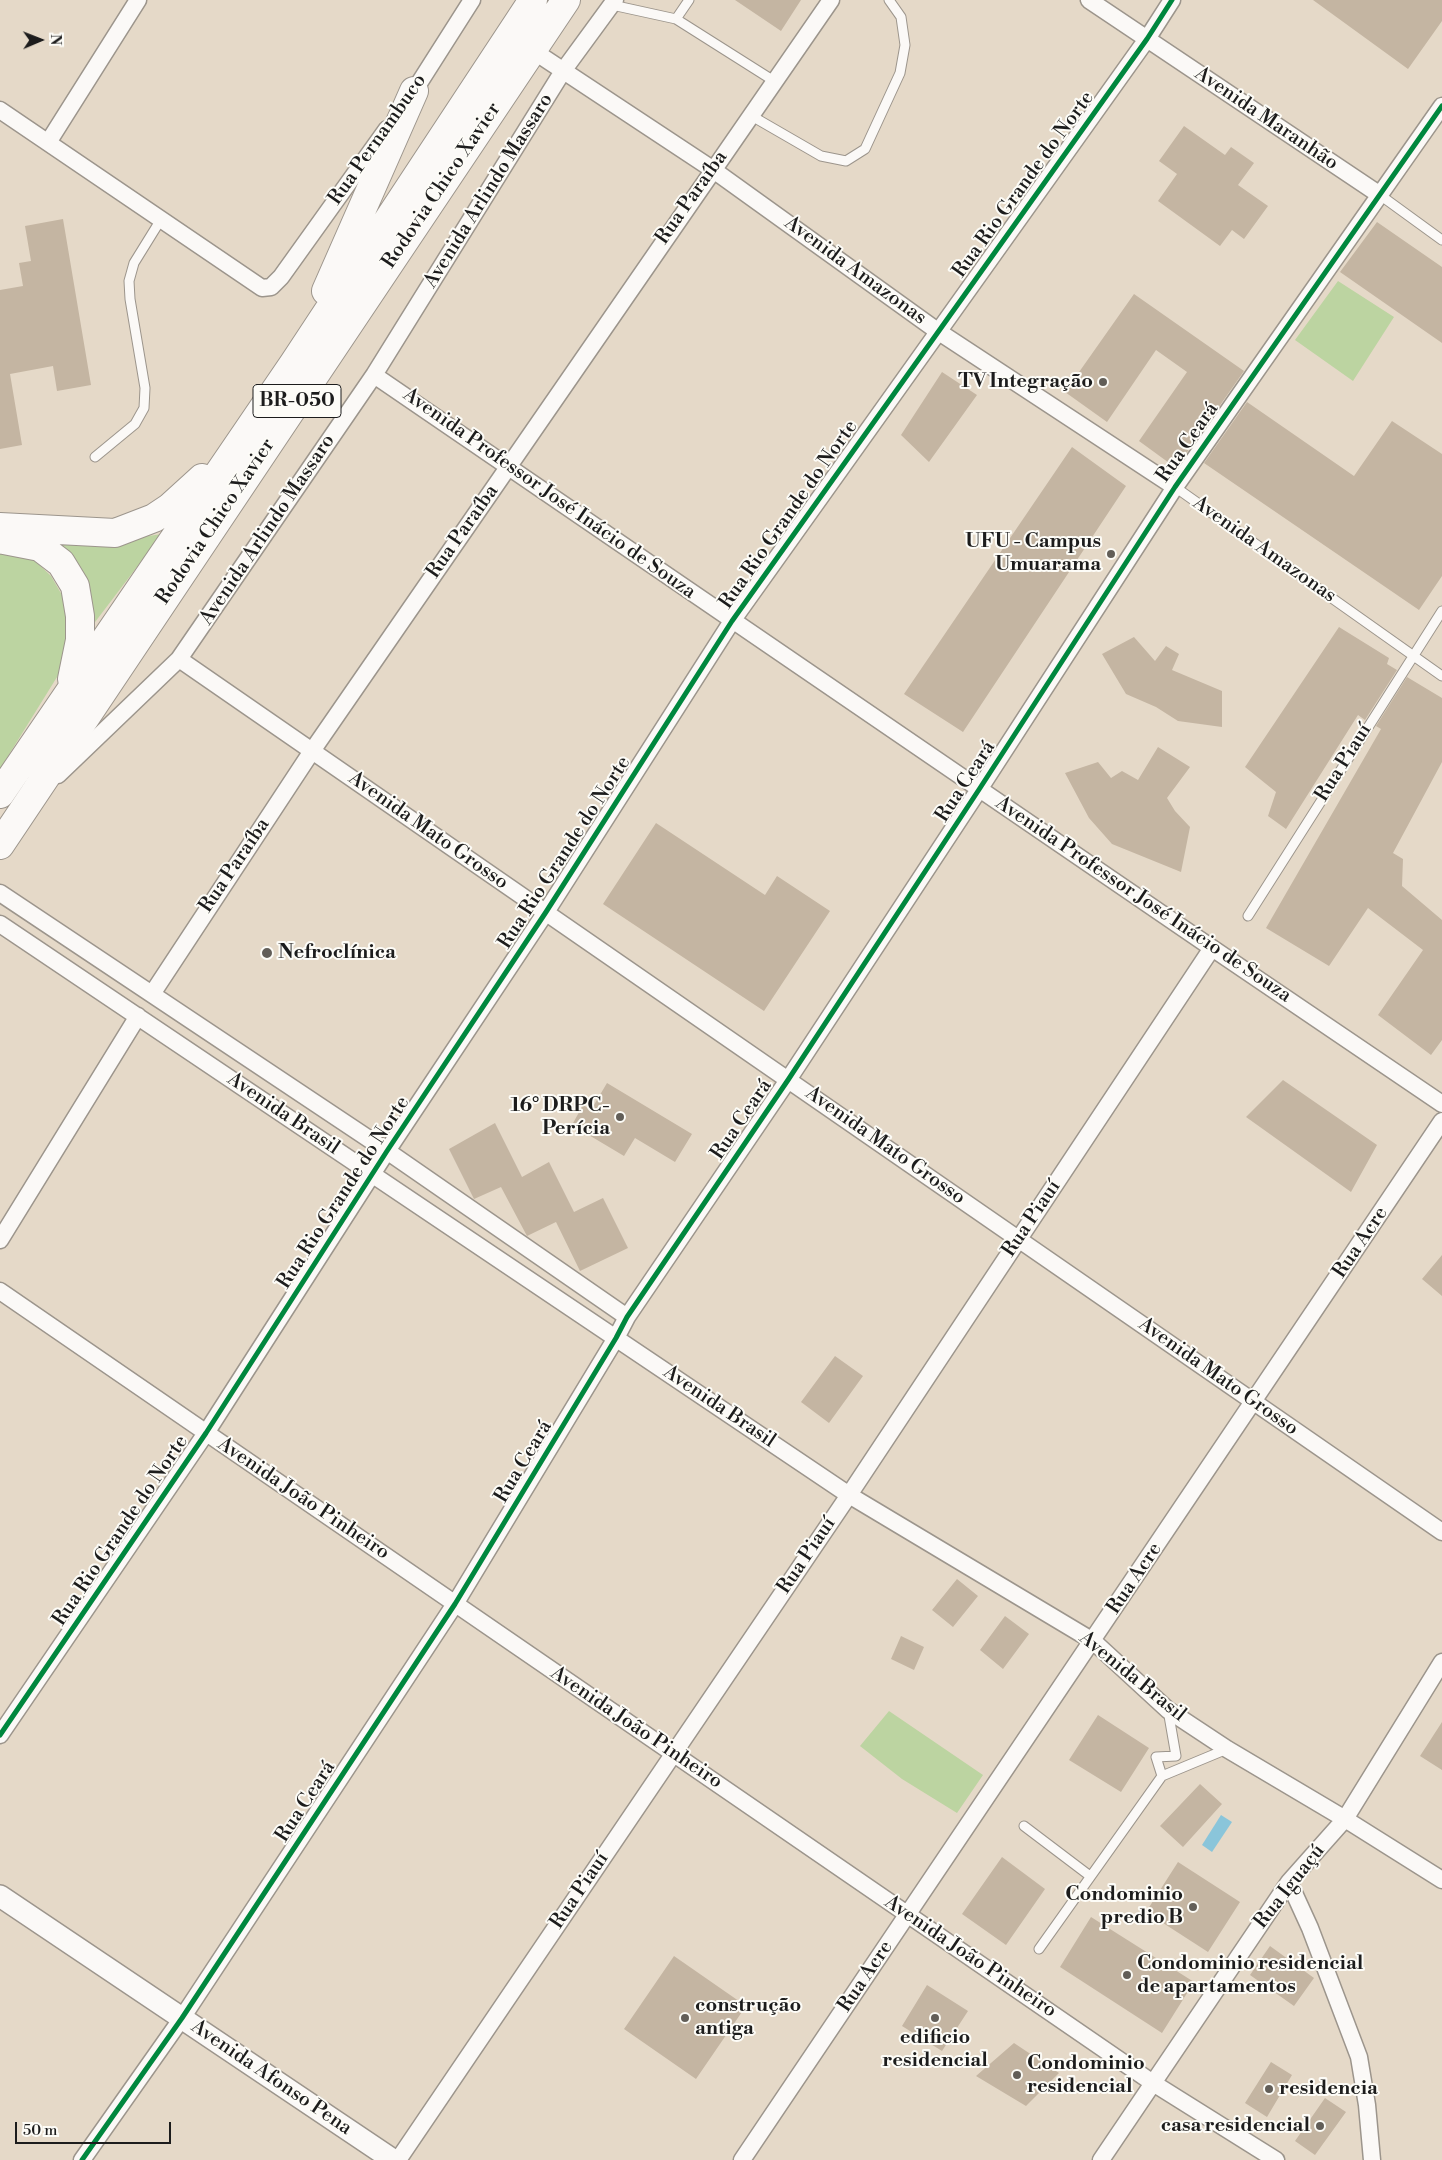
<!DOCTYPE html>
<meta charset="utf-8">
<style>
body{margin:0}
#map{position:relative;width:1442px;height:2160px;overflow:hidden;background:#e5d9c8;font-family:"Libre Bodoni",serif}
canvas{display:block}
.north{position:absolute;left:15px;top:15px;width:50px;height:50px;-webkit-text-stroke:4px #fdfcf7;paint-order:stroke;rotate:89deg;font-size:14px;font-weight:700;line-height:20px;text-align:center;color:#1c1c1c}
.north::after{content:'';display:block;margin:auto;width:18px;height:22px;background:#1c1c1c;clip-path:polygon(50% 0,100% 100%,50% 72%,0 100%)}
.scale{position:absolute;left:15px;top:2122px;width:156px;height:22px;box-sizing:border-box;border:2px solid #1c1c1c;border-top:0;padding-left:6px;font-size:15px;line-height:18px;white-space:nowrap;color:#1c1c1c;-webkit-text-stroke:4px #fdfcf7;paint-order:stroke}
</style>
<div id="map">
<canvas width="1442" height="2160"></canvas>
<div class="north">N</div>
<div class="scale">50 m</div>
</div>
<script>
const c = document.querySelector('canvas').getContext('2d');
c.lineJoin = 'round';
function paint(path, color) { c.fillStyle = color; c.fill(path, 'evenodd'); }
const toPath = rows => new Path2D(rows.map(r => 'M' + r).join(''));
function strokePath(path, color, width, dash) { c.strokeStyle = color; c.lineWidth = width; c.lineCap = dash ? 'butt' : 'round'; c.setLineDash(dash || []); c.stroke(path); }
function label(font, color, halo, rows, align = 'center') {
  c.font = font + ' "Libre Bodoni",serif'; c.lineWidth = 4; c.setLineDash([]); c.textBaseline = 'middle'; c.strokeStyle = halo; c.fillStyle = color; for (const [text, x, y, turn = 0] of rows) {
    c.save(); c.translate(x, y); c.rotate((+turn || 0) * Math.PI / 180); c.textAlign = isNaN(turn) ? turn : align; if (halo) c.strokeText(text, 0, 0); c.fillText(text, 0, 0); c.restore();
  }
}
paint(toPath([
 [1338,281,1394,317,1353,381,1295,340],
 [11,530,122,540,162,534,89,630,88,608],
 [0,551,29,555,51,576,70,609,72,639,62,669,0,769],
 [889,1711,983,1775,957,1813,902,1779,860,1746]
]), '#bcd4a1');
paint(toPath([
 [1221,1815,1232,1822,1212,1852,1202,1845]
]), '#8ac5da');
paint(toPath([
 [735,0,801,0,781,31],
 [1313,0,1442,0,1442,21,1408,69],
 [1184,126,1225,155,1231,147,1254,163,1238,185,1268,206,1244,239,1232,230,1220,246,1158,201,1177,174,1159,161],
 [63,219,91,385,57,391,53,366,10,374,22,445,0,449,0,290,23,286,19,263,31,261,25,226],
 [1377,222,1442,267,1442,343,1340,272],
 [1134,294,1244,371,1176,468,1139,441,1187,372,1156,350,1107,422,1065,392],
 [942,372,977,395,929,462,901,435],
 [1247,402,1354,476,1392,421,1442,454,1442,576,1419,610,1204,463],
 [1072,447,1126,486,963,732,904,694],
 [1339,627,1389,658,1387,664,1397,670,1365,720,1358,715,1286,829,1268,816,1276,792,1245,767],
 [1134,637,1155,661,1166,646,1179,654,1172,670,1222,691,1222,727,1178,721,1156,707,1126,694,1102,654],
 [1407,677,1442,698,1442,762,1393,853,1403,859,1402,886,1442,920,1442,1040,1431,1055,1378,1015,1423,950,1368,908,1329,966,1266,928,1381,729,1376,726],
 [1158,747,1190,767,1167,798,1175,811,1190,827,1181,872,1112,844,1089,818,1065,773,1098,762,1111,778,1122,771,1138,780],
 [656,823,765,895,777,876,830,911,764,1011,603,904],
 [1283,1080,1377,1145,1351,1192,1246,1117],
 [607,1083,692,1134,675,1162,635,1138,624,1156,572,1125,583,1105,591,1110],
 [495,1123,522,1177,549,1162,574,1212,603,1198,628,1248,580,1271,556,1222,527,1236,501,1187,474,1199,449,1149],
 [1442,1255,1442,1296,1422,1279],
 [835,1356,863,1376,829,1423,801,1402],
 [957,1579,978,1596,953,1627,932,1610],
 [1005,1616,1029,1634,1003,1669,980,1650],
 [901,1636,924,1647,914,1670,891,1659],
 [1098,1715,1149,1748,1121,1792,1069,1760],
 [1442,1722,1442,1770,1420,1756],
 [1200,1784,1222,1804,1183,1847,1160,1826],
 [1002,1857,1045,1889,1006,1945,962,1914],
 [1178,1862,1240,1902,1208,1952,1146,1912],
 [1091,1917,1194,1982,1162,2033,1060,1967],
 [1270,1946,1314,1978,1294,2006,1250,1975],
 [674,1956,746,2006,696,2079,624,2029],
 [927,1985,968,2011,942,2051,902,2026],
 [1014,2043,1059,2073,1026,2106,976,2076],
 [1271,2062,1292,2075,1267,2117,1245,2103],
 [1325,2098,1346,2112,1315,2155,1295,2141]
]), '#c4b5a2');
const service = toPath([
 [612,5,676,19,689,0],
 [676,19,774,81],
 [750,115,821,156,846,161,865,149,900,73,905,45,901,17,889,0],
 [1380,195,1442,240],
 [95,457,135,424,144,408,145,388,130,299,129,281,134,263,160,221],
 [1175,487,1442,676],
 [1248,916,1442,611],
 [1162,1776,1156,1757,1176,1756,1168,1710],
 [1024,1826,1090,1876],
 [1039,1949,1162,1776,1227,1749]
]);
const minor = toPath([
 [1089,0,1380,195],
 [532,50,712,169,936,330,1175,487],
 [409,99,472,0],
 [0,110,262,288,271,287,281,277,387,129],
 [49,141,138,0],
 [374,375,1212,948,1442,1104],
 [179,659,1442,1532],
 [58,775,179,659,374,375,563,71,615,0],
 [0,893,387,1151,627,1317],
 [0,924,849,1495,1093,1641,1168,1710,1227,1749,1345,1819,1442,1880],
 [152,994,312,751,831,0],
 [0,1240,138,1016],
 [0,1291,1153,2083,1276,2160],
 [0,1735,206,1433,387,1151,546,912,732,621,1147,39,1172,0],
 [1289,1882,1310,1928,1359,2057,1367,2105,1372,2160],
 [82,2160,182,2018,455,1604,616,1338,627,1317,788,1080,980,788,1175,487,1442,106],
 [398,2160,849,1495,1212,948],
 [742,2160,1442,1121],
 [1101,2160,1289,1882,1345,1819,1442,1662]
]);
const tertiary = toPath([
 [0,1896,393,2160]
]);
const trunk = toPath([
 [326,291,414,91],
 [0,527,115,533,154,518,169,508,202,478],
 [4,540,40,547,61,563,75,586,80,616,80,640,72,679],
 [0,794,294,363,533,0],
 [0,845,566,0]
]);
strokePath(service, '#9c958c', 11);
strokePath(minor, '#9c958c', 19);
strokePath(tertiary, '#9c958c', 24);
strokePath(trunk, '#9c958c', 30);
strokePath(service, '#fbf9f7', 9);
strokePath(minor, '#fbf9f7', 16);
strokePath(tertiary, '#fbf9f7', 21);
strokePath(trunk, '#fbf9f7', 28);
strokePath(toPath([
 [0,1735,206,1433,387,1151,546,912,732,621,1147,39,1172,0],
 [82,2160,182,2018,455,1604,616,1338,627,1317,788,1080,980,788,1175,487,1442,106]
]), '#00873e', 5);
for (const [x, y, r, color] of [
 [1103,382,5,"#625e58"],
 [1111,554,5,"#625e58"],
 [267,953,6,"#625e58"],
 [620,1117,5,"#625e58"],
 [1193,1907,5,"#625e58"],
 [1127,1975,5,"#625e58"],
 [685,2018,5,"#625e58"],
 [935,2018,5,"#625e58"],
 [1017,2075,5,"#625e58"],
 [1269,2089,5,"#625e58"],
 [1320,2126,5,"#625e58"]
]) { const dot = new Path2D(); dot.arc(x, y, r, 0, 2 * Math.PI); c.fillStyle = color; c.fill(dot); strokePath(dot, '#fdfcf7', 2); }
for (const [x, y, w] of [
 [297,401,88]
]) { const box = new Path2D(); box.roundRect(x - w / 2, y - 16.5, w, 33, 4); c.fillStyle = '#fdfcf7'; c.fill(box); strokePath(box, '#1c1c1c', 1); }
label('bold 19px', '#1c1c1c', null, [
 ["BR-050",297,401]
]);
label('20px', '#1c1c1c', '#fdfcf7', [
 ["Avenida Maranhão",1266,119,34],
 ["Rua Pernambuco",378,140,-55],
 ["Rua Rio Grande do Norte",1024,185,-54],
 ["Rodovia Chico Xavier",442,186,-56],
 ["Avenida Arlindo Massaro",489,191,-58],
 ["Rua Paraíba",692,198,-55],
 ["Avenida Amazonas",855,271,36],
 ["Rua Ceará",1188,443,-55],
 ["Avenida Professor José Inácio de Souza",549,494,35],
 ["Rua Rio Grande do Norte",789,515,-55],
 ["Rodovia Chico Xavier",216,522,-56],
 ["Avenida Arlindo Massaro",268,530,-56],
 ["Rua Paraíba",463,532,-55],
 ["Avenida Amazonas",1264,550,35],
 ["Rua Piauí",1344,763,-58],
 ["Rua Ceará",966,782,-57],
 ["Avenida Mato Grosso",428,831,35],
 ["Rua Rio Grande do Norte",565,853,-57],
 ["Rua Paraíba",235,866,-56],
 ["Avenida Professor José Inácio de Souza",1143,900,34],
 ["Avenida Brasil",283,1114,34],
 ["Rua Ceará",742,1120,-56],
 ["Avenida Mato Grosso",885,1146,35],
 ["Rua Rio Grande do Norte",344,1193,-57],
 ["Rua Piauí",1032,1219,-56],
 ["Rua Acre",1361,1243,-56],
 ["Avenida Mato Grosso",1218,1377,35],
 ["Avenida Brasil",719,1407,34],
 ["Rua Ceará",524,1462,-59],
 ["Avenida João Pinheiro",303,1499,34],
 ["Rua Rio Grande do Norte",121,1531,-56],
 ["Rua Piauí",807,1556,-56],
 ["Rua Acre",1135,1579,-56],
 ["Avenida Brasil",1132,1677,39],
 ["Avenida João Pinheiro",636,1728,34],
 ["Rua Ceará",306,1802,-57],
 ["Rua Iguaçú",1290,1887,-52],
 ["Rua Piauí",580,1891,-56],
 ["Avenida João Pinheiro",970,1957,34],
 ["Rua Acre",866,1977,-56],
 ["Avenida Afonso Pena",271,2078,34]
]);
label('bold 20px', '#1c1c1c', '#fdfcf7', [
 ["TV Integração",1093,382],
 ["UFU - Campus",1101,542],
 ["Umuarama",1101,565],
 ["Nefroclínica",278,953,"left"],
 ["16° DRPC-",610,1106],
 ["Perícia",610,1129],
 ["Condominio",1183,1895],
 ["predio B",1183,1918],
 ["Condominio residencial",1137,1964,"left"],
 ["de apartamentos",1137,1987,"left"],
 ["construção",695,2006,"left"],
 ["antiga",695,2029,"left"],
 ["edificio",935,2038,"center"],
 ["residencial",935,2061,"center"],
 ["Condominio",1027,2064,"left"],
 ["residencial",1027,2087,"left"],
 ["residencia",1279,2089,"left"],
 ["casa residencial",1310,2126]
], 'right');
</script>
